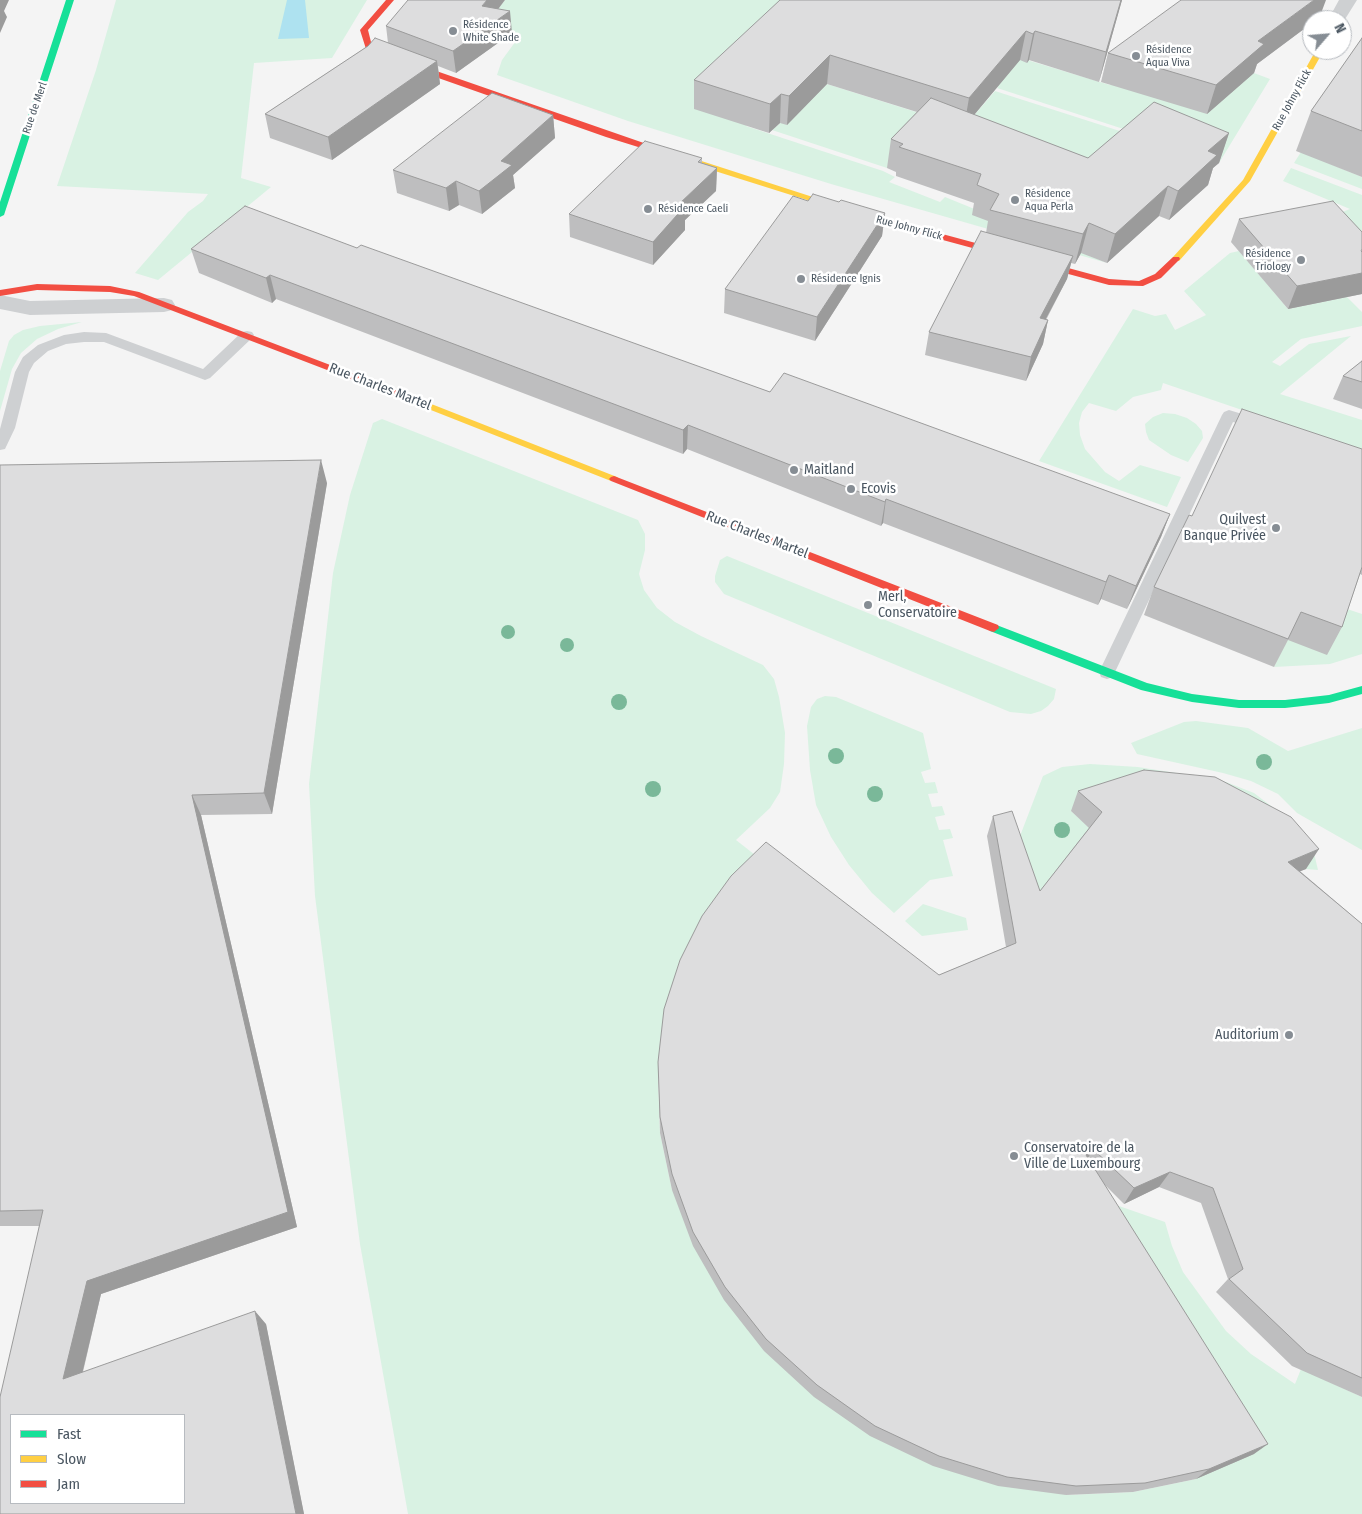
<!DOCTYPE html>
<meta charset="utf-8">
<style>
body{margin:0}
#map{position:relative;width:1362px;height:1514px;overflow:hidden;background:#f4f4f4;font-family:"Fira Sans Condensed",sans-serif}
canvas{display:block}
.legend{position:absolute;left:10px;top:1414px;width:175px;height:90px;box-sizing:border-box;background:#fff;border:1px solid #b7bbc0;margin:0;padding:6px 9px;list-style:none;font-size:15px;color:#4a5661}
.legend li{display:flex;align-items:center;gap:10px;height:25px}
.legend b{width:25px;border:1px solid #b7bbc0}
.north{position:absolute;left:1302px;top:10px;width:50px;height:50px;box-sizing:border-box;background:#fff;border:1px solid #b7bbc0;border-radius:50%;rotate:63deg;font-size:14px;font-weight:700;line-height:20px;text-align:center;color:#4a5661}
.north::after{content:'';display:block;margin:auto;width:18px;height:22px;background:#868d94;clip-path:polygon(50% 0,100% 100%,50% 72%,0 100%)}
</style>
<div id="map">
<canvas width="1362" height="1514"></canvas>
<ul class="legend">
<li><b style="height:6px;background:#16e098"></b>Fast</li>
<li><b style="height:6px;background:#ffcf43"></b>Slow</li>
<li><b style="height:6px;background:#f24e42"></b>Jam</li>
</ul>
<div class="north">N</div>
</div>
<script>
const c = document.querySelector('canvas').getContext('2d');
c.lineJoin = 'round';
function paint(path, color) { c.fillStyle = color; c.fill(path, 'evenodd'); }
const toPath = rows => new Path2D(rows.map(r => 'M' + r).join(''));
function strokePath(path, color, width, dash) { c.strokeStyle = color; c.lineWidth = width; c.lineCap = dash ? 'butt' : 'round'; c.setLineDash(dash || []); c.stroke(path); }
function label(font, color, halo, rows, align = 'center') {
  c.font = font + ' "Fira Sans Condensed",sans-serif'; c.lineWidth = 5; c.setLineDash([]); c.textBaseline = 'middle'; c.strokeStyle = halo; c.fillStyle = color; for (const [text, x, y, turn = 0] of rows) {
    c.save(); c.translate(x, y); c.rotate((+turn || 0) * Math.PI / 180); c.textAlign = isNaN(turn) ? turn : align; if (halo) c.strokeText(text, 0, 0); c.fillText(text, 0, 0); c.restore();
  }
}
paint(toPath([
 [116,0,367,0,332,58,254,63,241,178,271,187,158,280,135,273,188,212,203,201,208,194,57,186,96,70],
 [505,0,828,0,1110,85,1254,73,1270,79,1219,163,1142,135,997,88,998,87,786,22,746,126,883,171,895,177,889,182,940,202,945,197,1107,263,831,184,628,121,497,75,502,60,521,34,484,28],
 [827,84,964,127,995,91,1126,133,1067,183,904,150,887,168,772,130],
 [1301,152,1362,177,1362,189,1294,163],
 [1291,168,1362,195,1362,266,1327,218,1350,209,1283,181],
 [1239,251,1288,309,1347,297,1362,312,1362,326,1301,339,1272,362,1280,366,1309,344,1351,336,1280,394,1362,420,1362,451,1163,383,1161,390,1133,397,1116,411,1089,403,1082,412,1079,423,1080,435,1085,449,1105,472,1119,481,1140,465,1181,477,1167,507,1039,461,1133,309,1155,316,1166,314,1175,330,1206,315,1184,291,1230,253],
 [82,322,58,329,37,339,21,353,12,369,0,411,0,371,9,341,14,335,23,330,40,326],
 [1163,413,1175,414,1187,418,1196,424,1202,431,1203,438,1188,462,1171,455,1149,440,1146,432,1145,424,1153,417],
 [382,419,638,520,645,534,645,550,639,574,644,590,657,608,675,622,701,636,763,665,774,679,779,697,785,733,784,764,780,792,770,808,736,840,764,862,658,1079,660,1133,672,1190,1066,1495,1133,1492,1196,1479,1103,1214,1119,1206,1165,1222,1172,1246,1183,1272,1226,1331,1251,1354,1295,1384,1301,1369,1362,1397,1362,1514,408,1514,360,1244,315,896,309,784,333,573,350,495,373,423],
 [727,556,1056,689,1054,699,1048,706,1041,711,1031,714,1010,712,724,594,715,582,715,576,720,560],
 [1344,608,1362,614,1362,654,1330,664,1274,667,1287,640],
 [825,696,836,697,923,733,931,769,921,772,925,783,935,782,938,793,928,794,932,807,942,806,945,815,935,817,939,830,950,829,953,838,943,840,953,876,930,880,894,913,872,893,849,865,831,837,816,805,810,770,807,726,811,707,817,699],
 [1196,721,1248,728,1288,751,1362,728,1362,850,1297,813,1278,794,1251,781,1223,773,1137,754,1131,743,1184,722],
 [1090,764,1138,767,1208,778,1226,782,1254,793,1292,822,1313,849,1318,870,1306,869,1071,811,1094,832,1048,924,1020,836,1043,776,1062,767],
 [923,904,966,918,968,930,922,936,905,921]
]), '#d9f2e3');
paint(toPath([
 [287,0,305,0,309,38,278,39]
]), '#aee2f0');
paint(toPath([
 [247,331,252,332,254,335,252,338,210,378,205,380,104,342,84,342,66,344,48,351,34,363,29,372,15,428,5,449,0,450,0,429,15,372,23,357,38,345,64,335,84,332,106,333,203,369,242,332,247,331],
 [1229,410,1265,421,1267,425,1265,429,1260,430,1233,422,1115,672,1113,677,1107,679,1101,677,1099,672,1222,415,1224,412,1229,410]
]), '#ced0d2');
paint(toPath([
 [1339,0,1357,0,1342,24,1342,20,1328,20,1339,0],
 [0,295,30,301,164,298,172,300,175,305,172,310,164,312,30,315,0,309,0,295]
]), '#ced0d2');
paint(toPath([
 [66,0,74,0,4,215,0,217,0,202,66,0],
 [994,624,1147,683,1192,694,1239,700,1285,700,1329,695,1362,686,1362,694,1329,703,1285,708,1239,708,1192,702,1141,690,990,631,989,628,990,625,994,624]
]), '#16e098');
paint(toPath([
 [1316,50,1324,50,1250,181,1179,261,1173,261,1173,257,1243,180,1316,50],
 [680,156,686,156,887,221,886,223,880,223,680,160,680,156],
 [411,396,617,477,619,479,617,481,611,481,408,401,406,399,411,396]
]), '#ffcf43');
paint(toPath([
 [386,0,394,0,368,30,372,46,396,57,687,158,680,160,606,137,390,61,366,49,360,30,386,0],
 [883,218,1109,279,1139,281,1155,274,1173,257,1179,257,1180,259,1161,278,1143,286,1109,285,880,223,880,219,883,218],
 [37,284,110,286,139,292,414,397,416,399,411,402,408,401,134,296,110,292,37,290,0,296,0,290,37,284],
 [614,476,998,625,999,628,994,632,990,631,611,481,609,479,611,477,614,476]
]), '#f24e42');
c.fillStyle = '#7ab899';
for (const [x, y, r] of [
 [508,632,7],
 [567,645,7],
 [619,702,8],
 [836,756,8],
 [1264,762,8],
 [653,789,8],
 [875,794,8],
 [1062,830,8]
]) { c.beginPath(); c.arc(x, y, r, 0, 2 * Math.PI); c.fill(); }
paint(toPath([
 [1122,0,1099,82,1029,60,1027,63,1020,60,974,115,1088,158,1229,133,1219,163,1213,168,1208,185,1169,220,1159,216,1107,263,1081,253,1075,264,1071,263,1067,279,1046,320,1048,320,1043,344,1026,381,925,355,929,332,986,233,988,221,972,215,974,203,896,176,896,172,887,168,891,139,917,112,827,84,787,125,780,123,769,133,694,109,694,80],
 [498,9,512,33,456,73,438,66,440,84,332,160,270,138,265,114,368,46,388,43,386,26],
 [1320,16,1316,20,1312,20,1312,23,1257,64,1254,73,1207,114,1101,82,1108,53],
 [1362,38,1362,177,1296,151,1311,111],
 [553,115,555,138,513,175,515,188,482,214,459,205,449,211,397,193,393,170],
 [702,158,702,163,717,168,716,191,685,220,685,230,653,265,570,237,569,214],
 [808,201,839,202,885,213,882,236,815,341,724,313,725,289],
 [1239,219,1362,252,1362,294,1288,309,1231,242],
 [357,248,770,392,1170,514,1161,537,1127,609,1101,599,1098,605,883,523,881,526,687,449,683,454,276,299,272,303,199,273,191,249],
 [1362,361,1362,409,1333,399,1343,376],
 [1362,449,1362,575,1360,574,1342,627,1327,655,1288,640,1274,667,1144,615,1154,587,1192,516],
 [0,465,327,483,272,814,201,815,297,1227,101,1294,83,1372,266,1324,304,1514,0,1514,39,1226,0,1226],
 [1078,791,1306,869,1300,871,1362,924,1362,1397,1292,1366,1216,1292,1228,1279,1201,1203,1159,1187,1124,1204,1105,1185,1254,1454,1196,1479,1133,1492,1066,1495,998,1486,933,1466,870,1436,814,1397,764,1351,724,1300,693,1246,672,1190,660,1133,658,1062,939,975,1006,947,987,836,993,816,1040,891,1089,828,1071,811]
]), '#bebebf');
paint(toPath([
 [0,0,9,0,4,11,7,17,0,33],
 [487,0,505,0,484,28,482,6],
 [1121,0,1122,0,1099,82,1106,52],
 [1314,0,1326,0,1320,16,1316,20,1312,20,1312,23,1257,64,1254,73,1207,114,1216,85,1258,41],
 [510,11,512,33,456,73,453,51],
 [1026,31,1020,60,964,127,969,98],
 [1035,31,1029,60,1027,63,1033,34],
 [830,55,827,84,787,125,789,96],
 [437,61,440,84,332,160,328,137],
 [781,94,780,123,769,133,770,104],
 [553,115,555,138,513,175,515,188,482,214,479,191,501,161],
 [1229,133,1219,163,1213,168,1208,185,1169,220,1178,191,1208,151],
 [717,168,716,191,685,220,685,230,653,265,653,242,679,204],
 [456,181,459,205,449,211,446,188],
 [1168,186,1159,216,1107,263,1115,234],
 [885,213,882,236,815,341,817,317],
 [1089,223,1081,253,1075,264,1083,234],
 [1073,256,1067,279,1034,341,1040,318],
 [1362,273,1362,294,1288,309,1297,286],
 [270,275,276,299,272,303,266,278],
 [1048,320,1043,344,1026,381,1031,357],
 [688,425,687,449,683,454,683,430],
 [321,460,327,483,272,814,264,793],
 [886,499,883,523,881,526,885,502],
 [1170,514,1161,537,1127,609,1136,586],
 [1109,575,1101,599,1098,605,1106,582],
 [192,795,201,815,297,1227,101,1294,78,1391,63,1379],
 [1319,849,1306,869,1276,881,1288,862],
 [1093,1149,1084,1165,1086,1155],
 [1170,1172,1159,1187,1124,1204,1134,1188],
 [255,1311,266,1324,304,1514,296,1514],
 [1268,1444,1254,1454,1196,1479,1209,1469]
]), '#9b9b9b');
const building = toPath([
 [408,0,487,0,482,6,510,11,453,51,386,26,408,0],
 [780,0,1121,0,1106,52,1035,31,1033,34,1026,31,969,98,830,55,789,96,781,94,770,104,694,80,780,0],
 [1181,0,1314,0,1258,41,1264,44,1216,85,1108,53,1181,0],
 [375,38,437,61,328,137,265,114,368,46,375,38],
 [1362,38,1362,131,1311,111,1362,38],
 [492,93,553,115,501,161,512,165,479,191,456,181,446,188,393,170,492,93],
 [931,98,1088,158,1154,102,1229,133,1208,151,1217,155,1178,191,1168,186,1115,234,1089,223,1083,234,990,210,999,194,977,185,981,174,899,147,903,144,891,139,931,98],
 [645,141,702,158,698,162,717,168,679,204,685,206,653,242,569,214,645,141],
 [813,194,839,202,841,200,885,213,817,317,725,289,793,196,808,201,813,194],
 [1333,201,1362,232,1362,249,1361,251,1362,252,1362,273,1297,286,1239,219,1333,201],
 [245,206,357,248,361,245,770,392,784,373,1170,514,1136,586,1109,575,1106,582,886,499,885,502,688,425,683,430,270,275,266,278,191,249,245,206],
 [981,231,1073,256,1040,318,1048,320,1031,357,929,332,981,231],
 [1362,361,1362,382,1343,376,1362,361],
 [1242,409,1362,449,1362,567,1342,627,1301,612,1288,639,1154,587,1189,515,1192,516,1242,409],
 [321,460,264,793,192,795,288,1212,87,1281,63,1379,255,1311,296,1514,0,1514,0,1397,43,1210,0,1211,0,465,321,460],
 [11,1415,184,1415,184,1503,11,1503,11,1415],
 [1144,770,1215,777,1291,817,1319,849,1288,862,1362,924,1362,1378,1307,1353,1229,1279,1243,1269,1213,1188,1170,1172,1134,1188,1093,1149,1086,1155,1268,1444,1209,1469,1145,1483,1076,1486,1007,1477,939,1456,875,1426,817,1385,766,1339,725,1287,693,1232,672,1174,660,1117,658,1062,664,1009,680,960,702,916,731,876,766,842,939,975,1016,943,993,816,1012,811,1040,891,1102,812,1078,791,1144,770]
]);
paint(building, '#ddddde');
strokePath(building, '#9b9b9b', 1);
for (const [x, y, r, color] of [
 [453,31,5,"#868d94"],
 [1136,56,5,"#868d94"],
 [1015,200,5,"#868d94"],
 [648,209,5,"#868d94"],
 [1301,260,5,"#868d94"],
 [801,279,5,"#868d94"],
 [794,470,5,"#868d94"],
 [851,489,5,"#868d94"],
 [1276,528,5,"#868d94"],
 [868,605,5,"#868d94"],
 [1289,1035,5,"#868d94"],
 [1014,1156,5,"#868d94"]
]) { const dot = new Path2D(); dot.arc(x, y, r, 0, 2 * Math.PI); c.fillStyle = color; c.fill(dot); strokePath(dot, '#fff', 2); }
label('11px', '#4a5661', '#fff', [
 ["Résidence",463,25],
 ["White Shade",463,38],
 ["Résidence",1146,50],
 ["Aqua Viva",1146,63],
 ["Résidence",1025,194],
 ["Aqua Perla",1025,207],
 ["Résidence Caeli",658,209],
 ["Résidence",1291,254,"right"],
 ["Triology",1291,267,"right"],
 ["Résidence Ignis",811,279]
], 'left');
label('11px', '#4a5661', '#fff', [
 ["Rue Johny Flick",1292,100,-61],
 ["Rue de Merl",35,108,-71],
 ["Rue Johny Flick",909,228,15]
]);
label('14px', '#4a5661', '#fff', [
 ["Rue Charles Martel",380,387,21],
 ["Rue Charles Martel",757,535,21]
]);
label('14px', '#4a5661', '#fff', [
 ["Maitland",804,470],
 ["Ecovis",861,489],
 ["Quilvest",1266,520,"right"],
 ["Banque Privée",1266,536,"right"],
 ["Merl,",878,597],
 ["Conservatoire",878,613],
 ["Auditorium",1279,1035,"right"],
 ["Conservatoire de la",1024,1148],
 ["Ville de Luxembourg",1024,1164]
], 'left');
</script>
